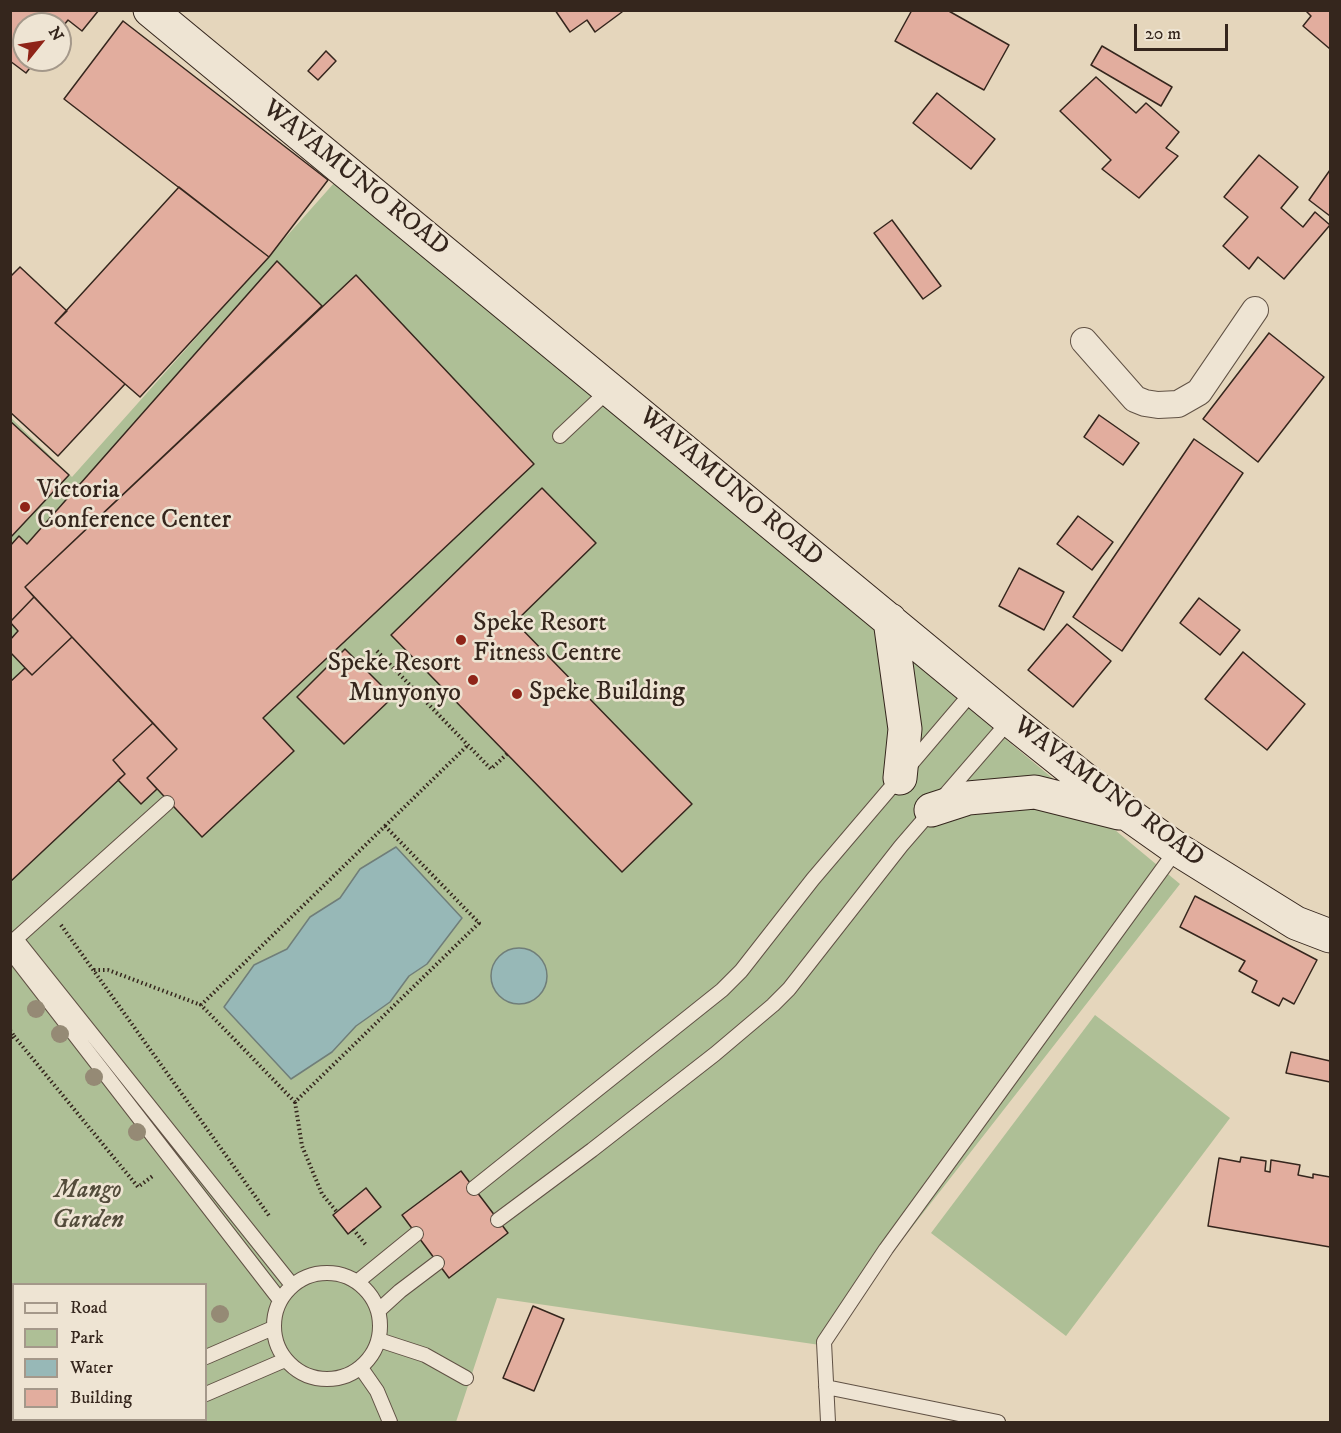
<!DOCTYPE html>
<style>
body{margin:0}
#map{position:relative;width:1341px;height:1433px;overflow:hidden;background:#e5d6bc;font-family:"IM FELL DW Pica",serif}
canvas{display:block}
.frame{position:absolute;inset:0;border:12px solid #35261d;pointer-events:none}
.legend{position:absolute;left:12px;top:1283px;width:195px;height:138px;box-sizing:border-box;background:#eee4d3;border:2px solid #a4988a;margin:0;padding:8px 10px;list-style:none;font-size:18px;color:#35261d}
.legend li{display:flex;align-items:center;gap:12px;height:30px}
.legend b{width:30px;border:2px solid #a4988a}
.north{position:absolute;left:12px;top:12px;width:60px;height:60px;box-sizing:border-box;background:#eee4d3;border:2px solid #a4988a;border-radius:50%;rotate:60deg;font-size:16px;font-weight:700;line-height:24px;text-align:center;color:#35261d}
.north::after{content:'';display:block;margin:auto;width:21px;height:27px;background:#8f2418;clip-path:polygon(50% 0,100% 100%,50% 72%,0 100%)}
.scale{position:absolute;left:1134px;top:24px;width:94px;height:27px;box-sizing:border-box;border:3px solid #35261d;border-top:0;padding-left:8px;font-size:18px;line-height:21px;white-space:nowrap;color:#35261d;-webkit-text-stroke:4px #eee4d3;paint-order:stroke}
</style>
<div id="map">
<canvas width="1341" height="1433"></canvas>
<div class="frame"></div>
<ul class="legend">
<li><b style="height:8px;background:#eee4d3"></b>Road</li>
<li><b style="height:16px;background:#aebf96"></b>Park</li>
<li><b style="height:16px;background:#97b8b7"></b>Water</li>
<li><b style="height:16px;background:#e2ad9e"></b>Building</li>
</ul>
<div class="north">N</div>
<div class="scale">20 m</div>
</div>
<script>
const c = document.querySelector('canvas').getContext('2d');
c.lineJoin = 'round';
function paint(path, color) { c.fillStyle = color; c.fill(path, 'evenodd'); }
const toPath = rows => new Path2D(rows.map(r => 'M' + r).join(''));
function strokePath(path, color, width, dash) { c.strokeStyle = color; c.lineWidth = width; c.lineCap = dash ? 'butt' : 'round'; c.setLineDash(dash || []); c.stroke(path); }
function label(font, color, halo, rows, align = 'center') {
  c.font = font + ' "IM FELL DW Pica",serif'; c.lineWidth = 5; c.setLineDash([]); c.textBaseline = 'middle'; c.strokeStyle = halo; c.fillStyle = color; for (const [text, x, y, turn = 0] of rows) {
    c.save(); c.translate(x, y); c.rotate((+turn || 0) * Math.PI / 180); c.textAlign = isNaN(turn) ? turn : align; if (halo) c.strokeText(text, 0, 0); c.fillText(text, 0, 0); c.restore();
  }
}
paint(toPath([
 [335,182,1180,884,820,1345,497,1298,456,1422,11,1422,10,417,72,477],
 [14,1284,206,1284,206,1420,14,1420],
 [1095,1015,1230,1118,1066,1336,931,1233]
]), '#aebf96');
const water = toPath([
 [396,847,462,918,427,964,409,976,390,1002,356,1026,332,1052,291,1079,224,1007,254,965,287,949,310,917,340,898,360,869,396,847],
 '491 976a28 28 0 1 1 56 0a28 28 0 1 1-56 0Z'
]);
paint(water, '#97b8b7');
strokePath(water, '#707e79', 1.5);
const building = toPath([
 [10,10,99,10,82,31,68,20,60,30,60,24,24,24,24,60,36,60,26,73,10,61,10,10],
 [555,10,621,10,622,12,595,32,587,20,570,32,555,10],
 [912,10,947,10,1009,45,984,90,895,41,912,10],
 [1305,10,1330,10,1330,49,1303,26,1311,16,1305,10],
 [123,21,328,180,269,257,64,99,123,21],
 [1102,46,1172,87,1161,106,1091,65,1102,46],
 [326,51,336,61,318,80,308,71,326,51],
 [1096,77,1136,113,1146,103,1179,132,1166,148,1178,156,1139,198,1102,169,1111,160,1060,111,1096,77],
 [937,93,995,139,971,169,913,123,937,93],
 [1259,155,1298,187,1281,208,1303,227,1315,212,1330,225,1284,279,1258,257,1249,269,1223,246,1248,217,1224,197,1259,155],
 [1330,170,1330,216,1309,200,1330,170],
 [179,187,269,257,140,397,55,323,179,187],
 [892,220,941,286,923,299,874,233,892,220],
 [277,261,322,306,25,587,34,597,10,622,10,546,19,536,27,544,277,261],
 [20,267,67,311,55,323,125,384,58,456,10,412,10,277,20,267],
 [356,275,534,464,263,718,294,751,202,837,147,778,177,749,25,587,356,275],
 [1269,333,1324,377,1258,462,1203,419,1269,333],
 [1099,415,1139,443,1123,465,1084,437,1099,415],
 [10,421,69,475,10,538,10,421],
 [1194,439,1243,473,1122,651,1073,617,1194,439],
 [542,488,596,543,515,622,692,804,622,872,391,635,542,488],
 [1078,516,1113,542,1092,570,1057,544,1078,516],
 [1019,568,1064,592,1044,630,999,606,1019,568],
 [34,597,72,637,32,675,10,652,10,640,18,631,10,622,34,597],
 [1199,598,1240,630,1220,655,1180,623,1199,598],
 [1067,624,1111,661,1073,707,1028,670,1067,624],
 [72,637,153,723,113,760,125,774,10,882,10,682,25,668,32,675,72,637],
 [345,649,393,697,344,744,297,697,345,649],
 [1243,652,1305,704,1267,750,1205,699,1243,652],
 [153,723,177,749,147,778,157,789,141,804,118,780,125,774,113,760,153,723],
 [1195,896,1317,960,1294,1004,1283,998,1279,1006,1252,992,1257,981,1239,971,1245,961,1180,927,1195,896],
 [1291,1052,1330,1061,1330,1082,1286,1073,1291,1052],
 [1241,1157,1266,1161,1265,1171,1270,1172,1271,1160,1300,1165,1298,1175,1313,1178,1313,1174,1330,1177,1330,1247,1208,1226,1219,1158,1240,1162,1241,1157],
 [461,1171,508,1233,449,1278,402,1215,461,1171],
 [366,1188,381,1207,348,1234,333,1215,366,1188],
 [533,1306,564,1319,534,1391,503,1378,533,1306]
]);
paint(building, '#e2ad9e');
strokePath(building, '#35261d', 1.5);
const service = toPath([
 [560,436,610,389],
 [16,939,292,1285],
 [10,944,167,803],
 [10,951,280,1300],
 [474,1188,722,990,741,971,813,879,974,690],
 [498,1220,592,1150,715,1054,773,1005,789,989,901,846,1010,720],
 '274 1326a53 53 0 1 1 106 0a53 53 0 1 1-106 0Z',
 [357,1282,416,1234],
 [378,1311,400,1291,437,1263],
 [379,1340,425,1355,466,1378],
 [206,1357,273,1328],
 [361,1368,377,1391,390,1422],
 [826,1387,998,1422],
 [206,1394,285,1360],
 [54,1422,61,1420],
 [139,1422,146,1420],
 [828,1422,824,1342,886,1249,1177,849]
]);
const minor = toPath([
 [1084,341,1135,399,1145,403,1158,405,1178,404,1199,392,1255,310]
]);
const secondary = toPath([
 [150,10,1010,720,1129,815,1177,849,1296,923,1330,936],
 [890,620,905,729,900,778],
 [931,810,968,798,1035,792,1119,813]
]);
strokePath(service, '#615245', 16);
strokePath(minor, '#615245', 28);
strokePath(secondary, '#35261d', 35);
strokePath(toPath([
 [377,651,491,769,507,754],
 [385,826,479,923,295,1102,201,1005,385,826],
 [385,826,468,745],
 [61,925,270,1217],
 [94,970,108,970,201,1005],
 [10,1030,14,1036,10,1038],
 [14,1036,138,1187,154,1175],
 [295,1102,302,1146,322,1194,337,1212],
 [353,1229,366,1245]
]), '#35261d', 4, [1.5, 3]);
strokePath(service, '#eee4d3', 14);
strokePath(minor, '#eee4d3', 26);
strokePath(secondary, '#eee4d3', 33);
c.fillStyle = '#958a75';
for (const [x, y] of [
 [36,1009],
 [60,1034],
 [94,1077],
 [137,1132],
 [220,1314]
]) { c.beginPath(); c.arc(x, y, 9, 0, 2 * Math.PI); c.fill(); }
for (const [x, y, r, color] of [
 [25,507,6,"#8f2418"],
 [461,640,6,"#8f2418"],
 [473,680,6,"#8f2418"],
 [517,694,6,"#8f2418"]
]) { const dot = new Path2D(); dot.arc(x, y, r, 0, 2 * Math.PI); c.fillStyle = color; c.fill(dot); strokePath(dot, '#eee4d3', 2); }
label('26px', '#35261d', '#eee4d3', [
 ["WAVAMUNO ROAD",355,179,39],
 ["WAVAMUNO ROAD",730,488,40],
 ["WAVAMUNO ROAD",1108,793,37]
]);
label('26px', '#35261d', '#eee4d3', [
 ["Victoria",37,492],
 ["Conference Center",37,522],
 ["Speke Resort",473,625],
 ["Fitness Centre",473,655],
 ["Speke Resort",461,665,"right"],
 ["Munyonyo",461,695,"right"],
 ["Speke Building",529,694]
], 'left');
label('italic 26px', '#534c3b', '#eee4d3', [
 ["Mango",88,1192],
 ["Garden",88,1222]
]);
</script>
